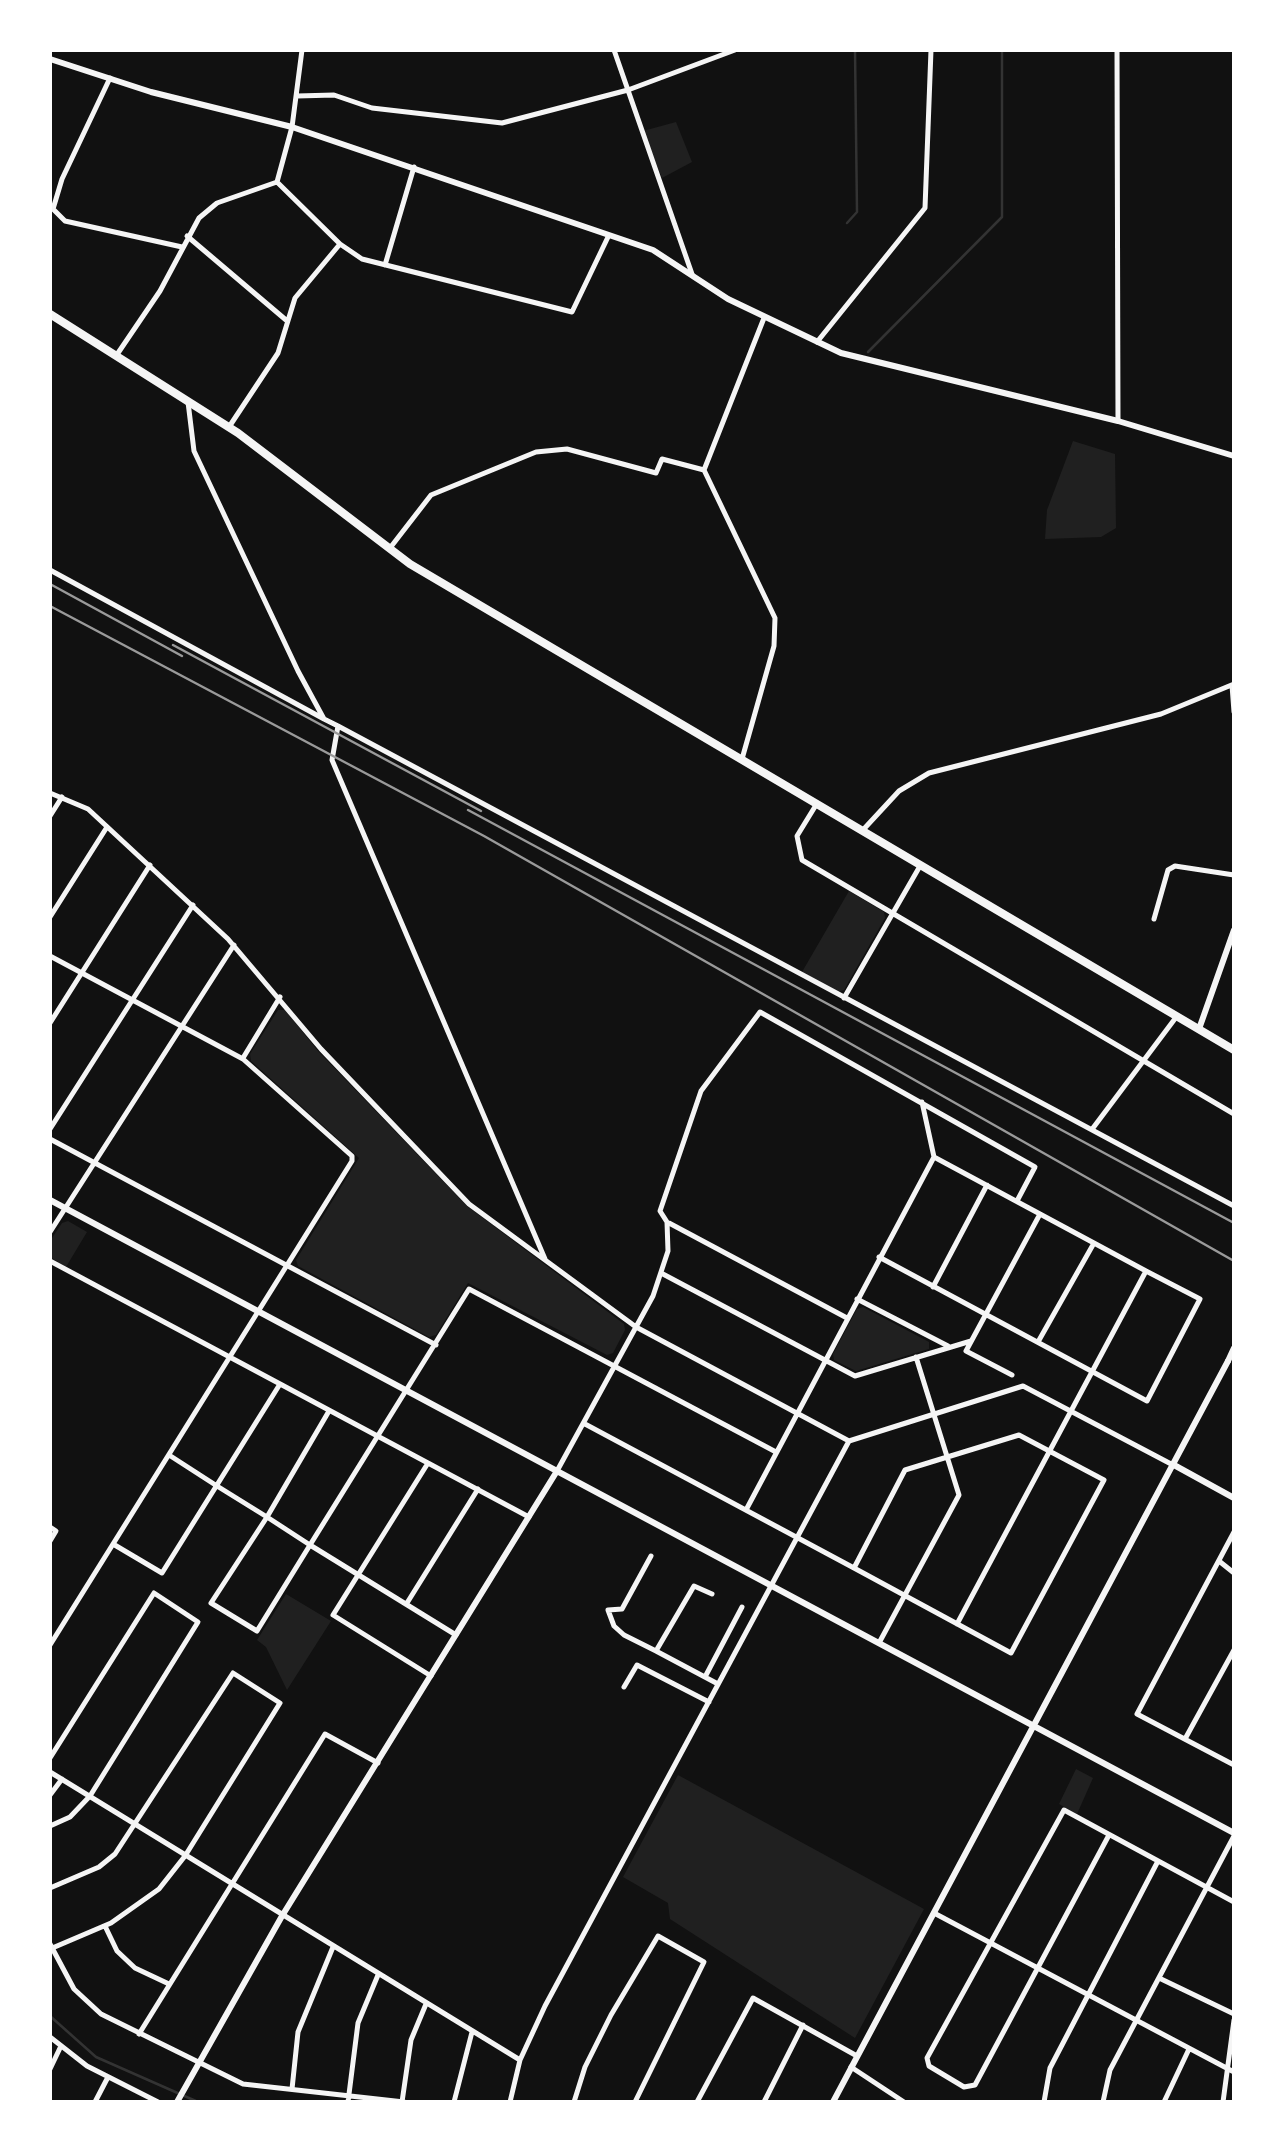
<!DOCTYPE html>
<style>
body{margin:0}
#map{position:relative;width:1284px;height:2152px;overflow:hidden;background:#111;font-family:"Golos Text",sans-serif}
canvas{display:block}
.frame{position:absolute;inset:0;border:52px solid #fff;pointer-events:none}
</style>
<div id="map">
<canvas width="1284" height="2152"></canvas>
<div class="frame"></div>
</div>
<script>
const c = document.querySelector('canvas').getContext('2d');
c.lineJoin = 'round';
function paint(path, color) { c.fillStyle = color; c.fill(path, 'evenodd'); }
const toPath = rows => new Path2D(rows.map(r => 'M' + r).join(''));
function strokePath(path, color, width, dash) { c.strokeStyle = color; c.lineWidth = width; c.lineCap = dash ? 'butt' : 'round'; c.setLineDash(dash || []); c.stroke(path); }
paint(toPath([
 [676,122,692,162,662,178,643,131],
 [1073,441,1115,454,1116,528,1101,537,1045,539,1047,510],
 [849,891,884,912,885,918,844,990,838,992,802,972],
 [278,1010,285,1010,318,1051,467,1206,624,1324,625,1330,613,1353,607,1355,468,1283,436,1335,429,1337,298,1266,296,1260,359,1158,251,1061,250,1054],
 [68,1221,87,1232,66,1267,50,1257,50,1241,62,1223],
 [863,1307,929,1342,929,1349,856,1371,834,1360,833,1354,857,1309],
 [286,1594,331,1621,287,1690,266,1647,257,1640],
 [1076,1769,1093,1778,1077,1814,1059,1804],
 [678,1775,924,1909,855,2038,670,1919,668,1903,623,1877]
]), '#202020');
strokePath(toPath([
 [847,223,857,212,855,50],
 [868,352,1002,217,1002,50],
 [50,2016,96,2057,198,2102]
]), '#333', 2.5);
strokePath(toPath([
 [614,50,692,274],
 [1117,50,1118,421],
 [110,78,62,179,53,209,65,221,182,247],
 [297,96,334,95,372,108,502,123,628,90,735,50],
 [187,236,286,320],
 [340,244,362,259,572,312,608,237],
 [385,265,414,167],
 [817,342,925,208,931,50],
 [116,356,160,291,199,218,217,203,277,182,292,127,302,50],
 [188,402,194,451,298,671,324,719,338,726,332,760,545,1259],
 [229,427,278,353,295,298,340,244,277,182],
 [704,470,764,318],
 [390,548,431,495,536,452,567,449,656,473,662,459,704,470,775,618,774,646,742,759],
 [50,570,324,719],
 [1232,685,1234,712],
 [338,726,1234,1206],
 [50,793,88,809,228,939,321,1049,469,1204,636,1327,849,1441],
 [816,805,797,836,802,860,1234,1114],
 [50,816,62,797],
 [862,831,899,791,929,773,1161,714,1234,684],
 [50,917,107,827],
 [1154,919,1168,870,1175,866,1234,875],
 [50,956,243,1059,352,1156,352,1161,50,1645],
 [844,998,920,866],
 [50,1023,150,865],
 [243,1058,280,997],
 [1093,1128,1177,1016],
 [50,1129,193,905],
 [50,1139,436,1345],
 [934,1157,1146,1271,957,1624],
 [669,1223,847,1318],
 [50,1232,234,945],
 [879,1257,1147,1401,1200,1299,1146,1271],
 [50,1261,529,1517],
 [661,1273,855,1376,971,1341],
 [933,1287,987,1185],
 [857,1299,948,1346],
 [1038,1342,1094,1243],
 [1012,1375,966,1351,1040,1214],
 [585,1424,798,1538,854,1568,1011,1653,1104,1480,1019,1435,905,1470,854,1568],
 [169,1455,217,1486,267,1517,310,1545,257,1631,211,1603,267,1517,329,1411],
 [428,1463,333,1615,431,1676],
 [557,1471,653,1296,668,1251,667,1222,660,1211,701,1091,760,1012,1035,1167,1017,1201],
 [746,1510,934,1157,922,1102],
 [50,1527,56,1531,50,1541],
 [1234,1532,1137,1714,1234,1765],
 [113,1544,162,1573,280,1384],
 [651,1556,622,1609,608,1610,614,1626,624,1635,656,1651],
 [1219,1561,1234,1573],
 [712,1594,694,1586,656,1651,718,1684],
 [407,1603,478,1489],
 [456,1635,310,1545,469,1289,776,1452],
 [879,1643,959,1495,916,1357],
 [705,1677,742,1607],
 [624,1687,637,1665,709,1702],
 [1185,1739,1234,1650],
 [50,1758,154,1593,198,1622,90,1796,70,1817,50,1826],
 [50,1772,520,2060],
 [50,1795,62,1779],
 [1109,1835,975,2085,964,2087,929,2066,927,2058,1064,1810,1234,1902],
 [50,1888,99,1867,115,1854,233,1673,280,1703,185,1856,159,1889,111,1923,50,1949],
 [934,1913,1234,2072],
 [105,1926,117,1951,135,1968,169,1984],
 [50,1944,74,1989,101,2014,243,2084,404,2102],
 [1159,1978,1234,2014],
 [139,2034,325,1734,378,1763],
 [50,2037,87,2066,158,2102],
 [851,2067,904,2102],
 [50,2069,60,2048],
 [292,2089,298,2032,333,1947],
 [95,2102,108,2077],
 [348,2102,358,2023,378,1975],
 [402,2102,411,2040,426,2004],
 [454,2102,472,2032],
 [510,2102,520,2060,545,2006,849,1441,1023,1386,1173,1465],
 [574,2102,585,2067,611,2015,658,1936,704,1962,635,2102],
 [697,2102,753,1998,857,2056],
 [764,2102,803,2025],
 [1044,2102,1050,2068,1158,1861],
 [1103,2102,1110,2070,1234,1836],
 [1164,2102,1189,2049],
 [1223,2102,1234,2020]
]), '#f5f5f5', 5);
strokePath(toPath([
 [50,59,151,92,292,127,653,250,728,299,841,353,1118,421,1234,456],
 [1199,1029,1234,930],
 [1228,1361,1234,1348],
 [1174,1465,1234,1498],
 [177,2102,282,1916,557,1471]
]), '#f5f5f5', 6);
strokePath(toPath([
 [50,1200,1234,1833],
 [833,2102,1228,1361]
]), '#f5f5f5', 6);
strokePath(toPath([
 [50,314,238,433,410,564,1234,1050]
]), '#f5f5f5', 8);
strokePath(toPath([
 [50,584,182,656],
 [50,606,484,836,1234,1261],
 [173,645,481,811],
 [468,810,1234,1223]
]), '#9a9a9a', 2.5);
</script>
